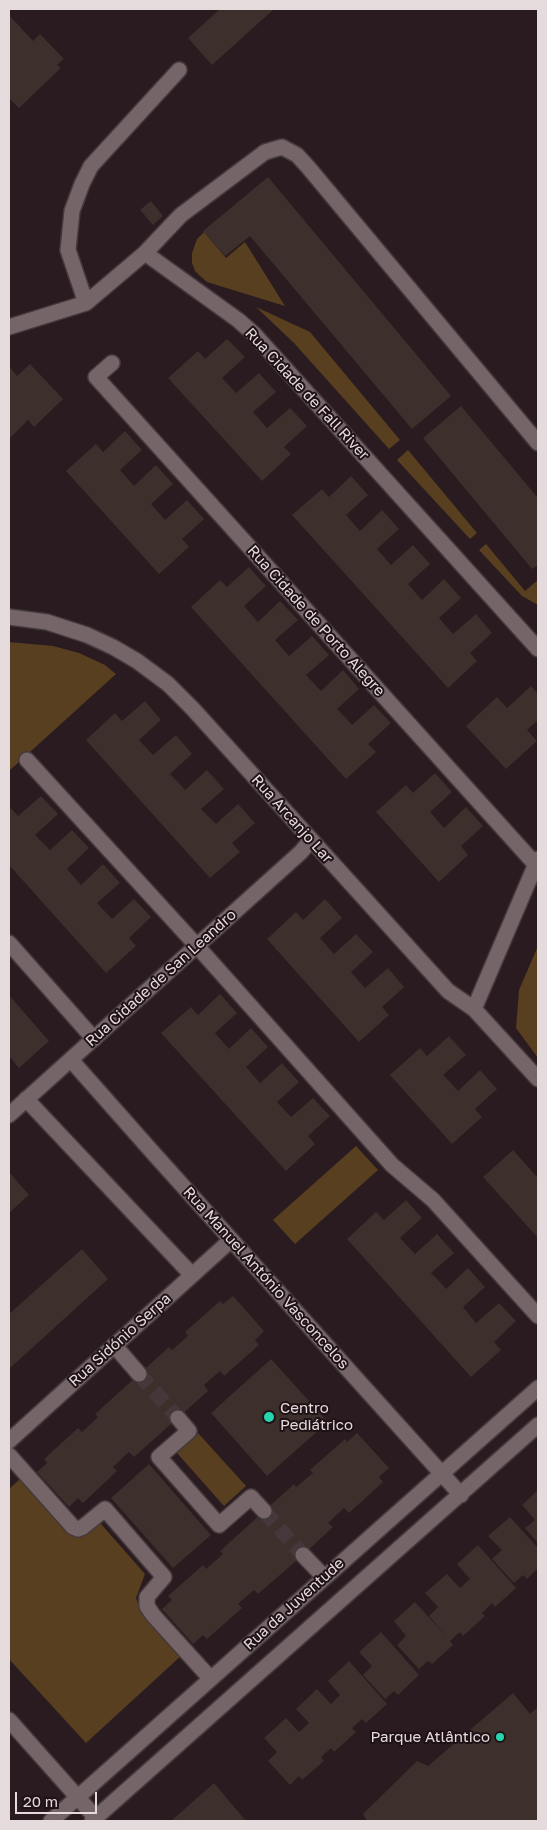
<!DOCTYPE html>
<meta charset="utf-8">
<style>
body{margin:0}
#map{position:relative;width:547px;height:1830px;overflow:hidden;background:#291b1f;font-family:"Golos Text",sans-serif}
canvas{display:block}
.frame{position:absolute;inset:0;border:10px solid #e5dbdd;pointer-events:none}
.scale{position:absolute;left:15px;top:1792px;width:82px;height:22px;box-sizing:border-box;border:2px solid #e5dbdd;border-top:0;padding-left:6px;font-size:15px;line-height:18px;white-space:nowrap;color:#e5dbdd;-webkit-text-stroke:4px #1f1216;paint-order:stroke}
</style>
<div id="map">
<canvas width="547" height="1830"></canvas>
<div class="frame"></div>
<div class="scale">20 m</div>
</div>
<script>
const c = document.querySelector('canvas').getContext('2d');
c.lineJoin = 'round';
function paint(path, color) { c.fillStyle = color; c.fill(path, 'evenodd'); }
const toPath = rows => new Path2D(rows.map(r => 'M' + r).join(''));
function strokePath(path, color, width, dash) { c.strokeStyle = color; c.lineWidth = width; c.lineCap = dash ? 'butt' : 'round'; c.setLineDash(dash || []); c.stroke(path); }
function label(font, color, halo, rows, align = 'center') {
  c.font = font + ' "Golos Text",sans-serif'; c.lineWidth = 4; c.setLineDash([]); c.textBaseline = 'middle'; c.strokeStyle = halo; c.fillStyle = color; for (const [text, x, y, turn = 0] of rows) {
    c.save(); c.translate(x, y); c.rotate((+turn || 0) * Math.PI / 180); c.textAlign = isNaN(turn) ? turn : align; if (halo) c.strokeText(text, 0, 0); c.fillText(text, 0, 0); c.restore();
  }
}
paint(toPath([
 [204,232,226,258,245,242,285,306,207,282,199,275,195,271,192,263,192,253,197,239],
 [256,307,310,332,400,440,389,449,294,343],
 [408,450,477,533,470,539,397,460],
 [486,544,525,591,538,580,538,605,522,596,479,550],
 [9,642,53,646,79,653,105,665,116,674,9,771],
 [538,946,538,1058,516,1028,519,990],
 [356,1146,378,1170,295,1244,273,1220],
 [198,1433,246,1486,224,1506,177,1453],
 [20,1479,70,1534,77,1536,97,1523,101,1524,145,1574,136,1598,141,1611,182,1655,86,1743,9,1659,9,1489]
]), '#583f20');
paint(toPath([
 [220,9,274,9,212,65,188,38],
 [9,15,33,41,40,34,64,59,57,65,61,68,19,108,9,98],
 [268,177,451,396,412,429,250,236,225,256,203,231],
 [151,201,163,216,153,225,140,210],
 [227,339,245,357,222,378,236,393,259,373,276,392,253,412,267,428,290,408,307,426,284,447,291,454,262,481,168,378,198,351,205,359],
 [30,364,63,399,34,427,28,420,9,439,9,366,17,376],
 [461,406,538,498,538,567,537,566,532,569,423,438],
 [125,431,142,450,120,470,134,486,156,465,173,484,151,504,165,520,187,500,204,519,182,539,189,547,159,574,66,471,96,444,103,452],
 [351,476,368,495,346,515,360,531,382,510,399,529,377,549,391,565,413,545,430,564,408,584,422,600,444,579,461,598,439,618,453,634,476,614,492,633,470,653,477,661,448,688,292,515,322,489,329,497],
 [249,567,266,586,244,606,258,622,280,601,298,620,275,640,289,656,312,636,329,655,306,675,321,691,343,670,359,689,337,709,345,717,352,725,374,705,391,723,368,744,376,752,346,779,191,607,220,580,227,587],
 [531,686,538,694,538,720,527,730,537,741,506,769,466,726,497,697,507,708],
 [145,701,161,720,139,740,153,755,176,735,192,754,170,774,178,782,185,790,207,770,224,789,201,809,216,824,238,804,255,823,232,843,240,852,210,878,86,740,115,713,122,721],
 [435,773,452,792,430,812,444,828,466,807,483,826,461,846,468,855,439,882,376,812,406,785,413,793],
 [41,796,58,814,35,835,50,850,72,830,89,848,67,869,81,885,103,864,120,883,97,903,112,919,134,899,151,917,129,938,136,946,106,973,9,865,9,810,11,808,18,816],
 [325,899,342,918,320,938,334,954,356,934,373,952,351,972,365,988,388,968,404,987,382,1007,389,1015,359,1042,267,939,296,912,303,920],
 [220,994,237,1013,215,1033,229,1049,251,1028,268,1047,246,1067,260,1083,282,1063,299,1082,277,1102,291,1117,313,1098,330,1116,308,1136,315,1144,286,1171,161,1033,191,1007,198,1015],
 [9,995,49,1041,19,1068,9,1056],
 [449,1036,466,1055,443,1075,451,1083,458,1091,480,1070,497,1089,475,1109,482,1117,452,1144,390,1075,420,1048,427,1056],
 [513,1150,538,1178,538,1238,483,1177],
 [9,1172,29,1195,9,1213],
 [406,1200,422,1218,400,1238,415,1254,437,1234,454,1253,431,1273,439,1281,446,1289,468,1268,485,1287,463,1307,476,1323,499,1303,516,1321,494,1342,501,1350,471,1377,347,1239,376,1212,384,1220],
 [82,1249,108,1279,9,1369,9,1314],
 [233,1296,264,1331,255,1340,259,1345,224,1376,220,1371,204,1385,208,1391,134,1457,129,1452,113,1467,117,1471,83,1503,78,1498,69,1507,37,1472,47,1463,44,1459,78,1428,82,1432,98,1417,95,1414,169,1347,172,1350,188,1336,185,1332,220,1301,223,1304],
 [271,1359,328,1422,267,1476,211,1413],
 [357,1433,389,1468,379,1477,383,1482,349,1513,344,1508,328,1523,333,1527,303,1555,258,1594,254,1590,238,1604,242,1608,207,1639,203,1635,193,1644,162,1609,172,1600,168,1596,203,1565,206,1569,223,1554,220,1551,294,1484,296,1487,313,1473,310,1470,345,1439,347,1442],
 [149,1464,211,1535,173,1568,111,1498],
 [538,1490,538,1543,525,1528,535,1520,522,1505],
 [510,1517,538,1548,538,1568,527,1579,523,1575,514,1583,492,1559,502,1550,488,1536],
 [478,1545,516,1588,495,1607,492,1603,482,1613,485,1616,463,1636,460,1632,450,1641,453,1645,432,1664,428,1661,419,1669,397,1645,406,1636,394,1621,415,1602,448,1638,429,1616,438,1607,425,1593,447,1574,460,1588,470,1579,457,1564],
 [381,1632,419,1675,398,1695,394,1691,385,1699,363,1675,372,1666,359,1652],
 [349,1661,387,1704,366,1723,362,1719,352,1728,356,1732,334,1752,331,1748,321,1757,324,1761,302,1780,299,1776,290,1785,268,1761,277,1752,264,1738,286,1718,299,1732,309,1723,296,1709,317,1689,331,1704,340,1695,328,1681],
 [513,1693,530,1714,538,1707,538,1821,367,1821,363,1814,417,1761,428,1766],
 [214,1783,246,1821,171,1821]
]), '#3d2f2b');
strokePath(toPath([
 [139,1374,178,1418],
 [264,1511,303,1555]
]), '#45383c', 15, [15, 8]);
const minor = toPath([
 [145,253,238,320,254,334,538,649],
 [86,303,68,250,72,211,82,184,91,166,179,70],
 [9,327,86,303,145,253,181,215,265,152,282,147,297,155,308,167,538,443],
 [112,363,96,377,536,865],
 [9,617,47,622,87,635,113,647,137,661,168,684,193,709,448,991,474,1009,538,1079],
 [27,760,197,946,392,1165,433,1200,538,1316],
 [9,943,94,1039],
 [474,1009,538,859],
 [71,1060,155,1155,461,1495],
 [26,1099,192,1275],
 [9,1115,301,852,311,840],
 [114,1345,139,1374],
 [178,1418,189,1431,159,1457,219,1525,251,1497,264,1511],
 [9,1441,231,1240],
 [9,1455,73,1527,78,1529,83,1527,105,1509,164,1577,147,1597,147,1606,153,1615,210,1678],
 [303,1555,324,1577],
 [9,1720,96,1818],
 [51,1821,538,1388],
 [92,1821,538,1425]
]);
strokePath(minor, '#44393c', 18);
strokePath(minor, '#756468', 15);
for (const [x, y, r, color] of [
 [269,1417,6,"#26d5ae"],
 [500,1737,5,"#26d5ae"]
]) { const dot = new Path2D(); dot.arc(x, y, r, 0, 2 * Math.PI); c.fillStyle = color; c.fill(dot); strokePath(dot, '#1f1216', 2); }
label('15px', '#e5dbdd', '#1f1216', [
 ["Rua Cidade de Fall River",307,394,47],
 ["Rua Cidade de Porto Alegre",316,621,48],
 ["Rua Arcanjo Lar",292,819,48],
 ["Rua Cidade de San Leandro",161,978,-42],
 ["Rua Manuel António Vasconcelos",266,1278,48],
 ["Rua Sidónio Serpa",120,1340,-42],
 ["Rua da Juventude",294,1604,-42]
]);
label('15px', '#e5dbdd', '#1f1216', [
 ["Centro",280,1408],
 ["Pediátrico",280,1425],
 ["Parque Atlântico",490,1737,"right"]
], 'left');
</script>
